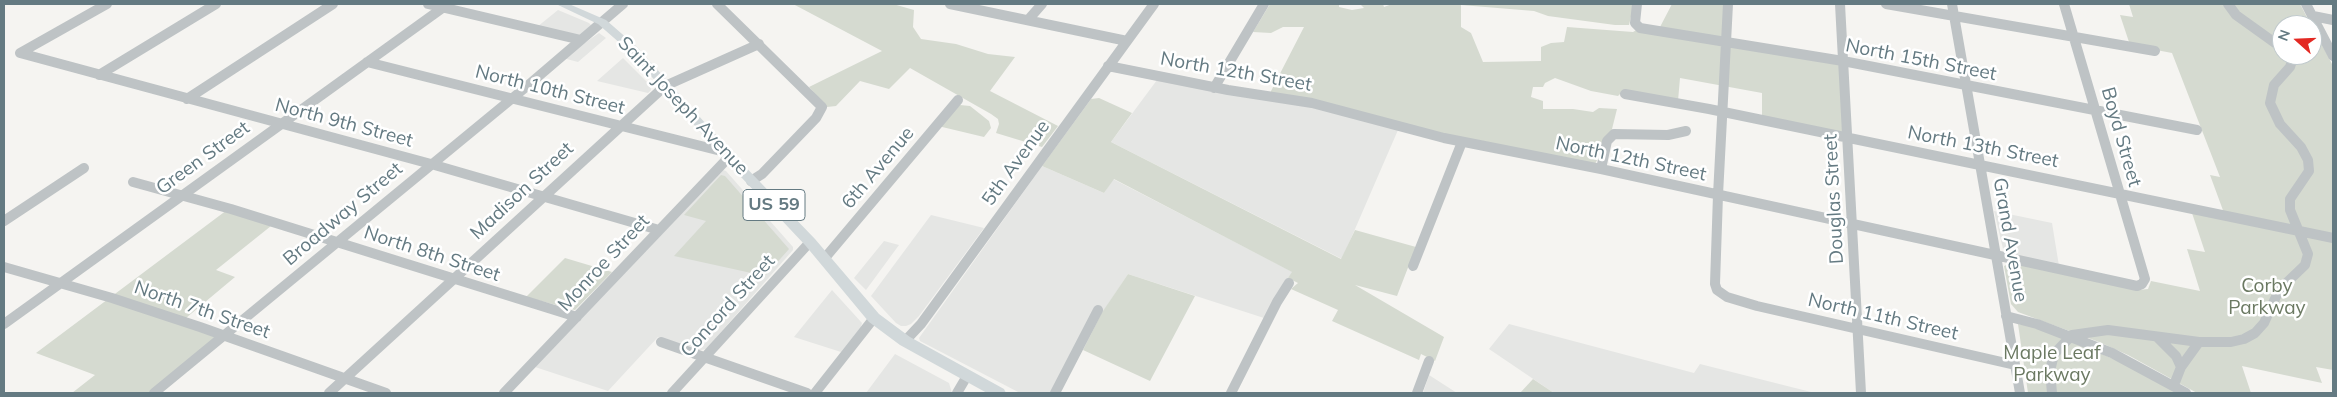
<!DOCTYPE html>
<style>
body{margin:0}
#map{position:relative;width:2337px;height:397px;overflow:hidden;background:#f5f4f1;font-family:Mulish,sans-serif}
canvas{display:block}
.frame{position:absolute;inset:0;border:5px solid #647a82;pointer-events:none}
.north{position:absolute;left:2272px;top:15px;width:50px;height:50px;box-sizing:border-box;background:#fff;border:1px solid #c1cacd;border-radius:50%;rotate:290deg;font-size:14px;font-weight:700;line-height:20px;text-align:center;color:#647a82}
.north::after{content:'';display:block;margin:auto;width:18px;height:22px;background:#e32923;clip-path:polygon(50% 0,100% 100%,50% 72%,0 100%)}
</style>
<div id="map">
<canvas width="2337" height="397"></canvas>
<div class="frame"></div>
<div class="north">N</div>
</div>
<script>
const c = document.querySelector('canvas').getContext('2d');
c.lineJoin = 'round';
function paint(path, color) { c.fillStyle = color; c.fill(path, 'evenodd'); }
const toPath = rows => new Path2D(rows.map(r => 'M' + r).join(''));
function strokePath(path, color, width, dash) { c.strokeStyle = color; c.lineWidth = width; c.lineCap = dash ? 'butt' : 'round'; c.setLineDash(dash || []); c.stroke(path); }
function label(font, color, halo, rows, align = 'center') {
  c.font = font + ' Mulish,sans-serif'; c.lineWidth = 5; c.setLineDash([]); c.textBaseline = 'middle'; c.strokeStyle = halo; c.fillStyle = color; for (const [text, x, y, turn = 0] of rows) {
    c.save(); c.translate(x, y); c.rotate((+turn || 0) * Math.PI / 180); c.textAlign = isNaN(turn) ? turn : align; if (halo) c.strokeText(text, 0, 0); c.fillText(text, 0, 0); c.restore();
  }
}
paint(toPath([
 [558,10,589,23,591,25,580,36,537,27],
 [599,33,606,38,578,62,563,58],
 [623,58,650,85,651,90,648,93,597,81],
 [1157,80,1297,102,1398,130,1342,259,1111,142],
 [1042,166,1104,193,1113,179,1293,272,1277,293,1264,318,1128,274,1050,393,1020,393,920,341,919,338],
 [723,170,726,171,793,247,793,250,706,349,696,351,658,337,608,391,535,367],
 [1994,211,2052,223,2059,266,2004,253],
 [931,215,984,228,919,316,911,324,906,326,901,326,896,323,871,296],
 [884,241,899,245,866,290,854,278],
 [832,290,862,323,861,327,841,352,794,337],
 [1509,324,1694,373,1700,364,1815,393,1554,393,1489,349],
 [895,354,949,383,952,393,866,393],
 [1429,375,1457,393,1423,393]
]), '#e5e6e4');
paint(toPath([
 [793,4,893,4,914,10,913,27,921,39,956,44,988,54,1015,57,990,91,1058,126,1042,147,996,133,999,124,998,119,991,114,910,68,889,89,860,81,836,106,827,107,809,87,882,51],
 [1270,4,1339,4,1339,7,1352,10,1364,8,1360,4,1383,4,1384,7,1392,4,1634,4,1629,25,1615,25,1548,16,1534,11,1461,5,1461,27,1471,33,1483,62,1541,61,1541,47,1551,43,1564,42,1567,27,1633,32,1638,29,1660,27,1672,4,1724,4,1722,42,1841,65,1845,134,1762,119,1762,93,1680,78,1678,101,1622,92,1618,96,1591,91,1555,78,1545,83,1543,87,1533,87,1531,97,1543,101,1543,109,1573,109,1593,112,1599,108,1617,109,1611,133,1595,164,1442,135,1270,93,1304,27,1283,27,1271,33,1253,32],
 [2129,4,2300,4,2311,25,2282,25,2282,55,2312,55,2312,26,2333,66,2333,370,2316,367,2322,383,2242,366,2251,393,2197,393,2128,355,2099,342,2018,312,2011,304,2004,266,2011,263,2139,290,2148,289,2151,281,2200,291,2187,249,2205,252,2192,213,2224,213,2210,175,2220,177,2172,53,2130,45,2120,15,2133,17],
 [1099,98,1132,113,1111,142,1341,259,1355,230,1416,247,1397,296,1355,285,1444,337,1435,361,1421,354,1419,360,1332,321,1338,310,1291,289,1298,283,1288,278,1292,272,1114,179,1104,193,1042,166,1091,99],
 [960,105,970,106,989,121,991,128,984,137,938,126],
 [721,175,725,176,789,249,765,276,674,256,706,221,684,215],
 [231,207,271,226,216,270,235,277,186,318,232,334,161,393,72,393,95,375,36,353],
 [565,258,612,272,575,310,526,297],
 [1128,274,1195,296,1150,381,1083,350,1101,314],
 [2018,324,2027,325,2051,332,2125,364,2179,393,2028,393],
 [1533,379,1554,393,1520,393]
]), '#d5dad0');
strokePath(toPath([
 [428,4,581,40],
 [717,4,822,107,816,118,762,174,751,181],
 [950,4,1127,41],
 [1637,4,1635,23,1640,28,1843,61,2197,130],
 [1728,4,1718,195,1715,284,1717,290,1727,297,1757,306,2015,365],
 [1840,4,1861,393],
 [1886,4,2155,51],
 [1952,4,2020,393],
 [2228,4,2236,15,2282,48],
 [2306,4,2333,56],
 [2313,16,2333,20],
 [1028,20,1042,4],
 [20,53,431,164,659,230],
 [20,53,107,4],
 [367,62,725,152],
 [1108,66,1228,90,1312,103,1444,138,1601,169,2137,286,2142,284,2145,279,2064,4],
 [99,75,216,4],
 [1214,88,1264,4],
 [1625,94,1709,109,2333,238],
 [187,99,333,4],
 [1601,169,1607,141,1614,134,1668,135,1686,131],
 [133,182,231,209,577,317],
 [4,221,84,168],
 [824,259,958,100],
 [1413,266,1462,142],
 [4,267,112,298,200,327,386,393],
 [2006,316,2037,324,2112,353,2186,393],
 [4,324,448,4],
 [2157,337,2176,356,2181,367],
 [905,341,921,324,1154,4],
 [661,342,807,393],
 [2174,385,2181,367,2199,342],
 [154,393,526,87,623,4],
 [329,393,665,86,759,44],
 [504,393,729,157],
 [672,393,810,242],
 [815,393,874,318],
 [957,393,967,376],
 [1055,393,1098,310],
 [1231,393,1277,302,1289,283],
 [1417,393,1429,361],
 [2052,393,2050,371,2054,354,2072,335,2108,330,2199,342,2231,342,2244,339,2255,333,2264,323,2279,290,2305,265,2308,254,2290,210,2290,199,2309,171,2308,160,2301,147,2280,124,2270,103,2274,85,2290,67,2292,61,2289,55]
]), '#bec3c5', 10);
paint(toPath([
 [556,4,569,4,606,20,637,47,733,154,815,239,879,314,910,337,1004,389,1006,393,987,393,900,345,869,322,805,245,725,160,629,51,598,24,556,4]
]), '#d1d8da');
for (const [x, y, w] of [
 [774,205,62]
]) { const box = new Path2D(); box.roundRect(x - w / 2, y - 15.5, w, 31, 4); c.fillStyle = '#fff'; c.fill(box); strokePath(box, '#647a82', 1); }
label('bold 18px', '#647a82', null, [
 ["US 59",774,205]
]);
label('19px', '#647a82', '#fff', [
 ["North 15th Street",1921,60,11],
 ["North 12th Street",1236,72,10],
 ["North 10th Street",550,90,14],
 ["Saint Joseph Avenue",683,106,47],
 ["North 9th Street",344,123,15],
 ["Boyd Street",2121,137,74],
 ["North 13th Street",1983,147,11],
 ["Green Street",203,158,-36],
 ["North 12th Street",1631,159,12],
 ["5th Avenue",1016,163,-54],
 ["6th Avenue",878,168,-50],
 ["Madison Street",522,191,-43],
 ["Douglas Street",1834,199,-93],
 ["Broadway Street",343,214,-40],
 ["Grand Avenue",2010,240,80],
 ["North 8th Street",432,254,18],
 ["Monroe Street",604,263,-47],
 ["Concord Street",728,306,-48],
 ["North 7th Street",202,310,19],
 ["North 11th Street",1883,317,13]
]);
label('19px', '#6b7962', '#fff', [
 ["Corby",2267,286],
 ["Parkway",2267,308],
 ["Maple Leaf",2052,353],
 ["Parkway",2052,375]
]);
</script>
